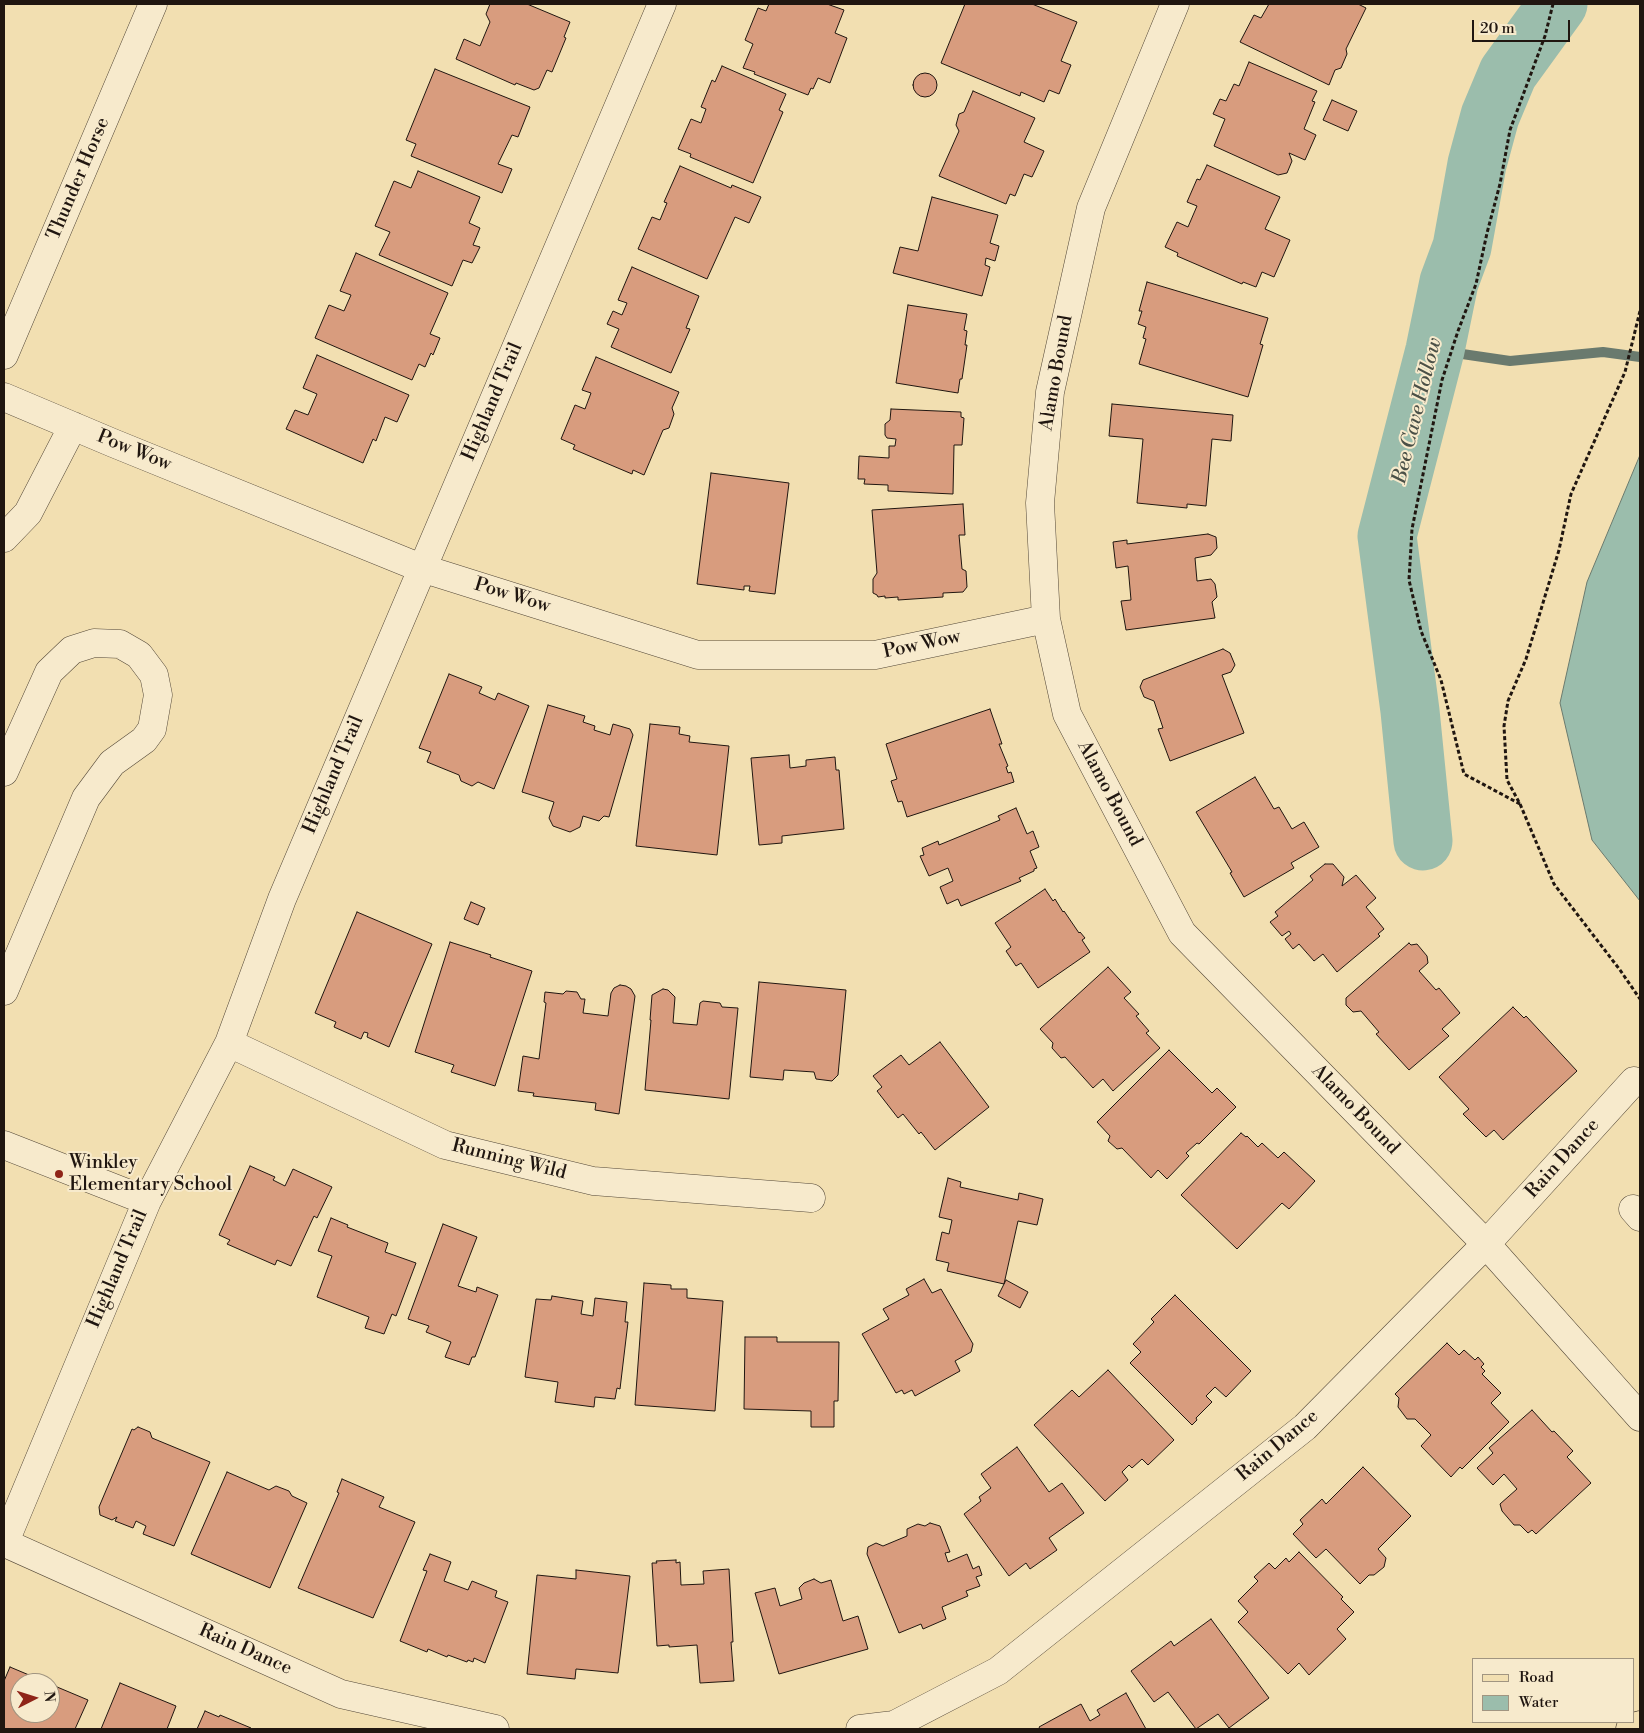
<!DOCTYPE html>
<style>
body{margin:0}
#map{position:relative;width:1644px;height:1733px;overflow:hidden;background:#f2dfb1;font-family:"Libre Bodoni",serif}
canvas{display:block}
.frame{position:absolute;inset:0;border:5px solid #201610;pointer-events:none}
.legend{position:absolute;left:1472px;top:1658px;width:162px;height:65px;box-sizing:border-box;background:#f7eacc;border:1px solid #a19581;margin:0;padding:6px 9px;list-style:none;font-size:15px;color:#201610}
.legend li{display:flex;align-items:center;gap:10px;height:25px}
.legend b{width:25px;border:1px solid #a19581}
.north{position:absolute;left:10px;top:1673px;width:50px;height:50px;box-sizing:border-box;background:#f7eacc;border:1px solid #a19581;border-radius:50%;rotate:85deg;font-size:14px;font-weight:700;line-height:20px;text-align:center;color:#201610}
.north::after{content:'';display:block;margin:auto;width:18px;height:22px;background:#8f2418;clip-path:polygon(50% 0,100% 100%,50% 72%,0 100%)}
.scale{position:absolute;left:1472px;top:20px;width:98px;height:22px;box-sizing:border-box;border:2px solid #201610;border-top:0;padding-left:6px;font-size:15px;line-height:18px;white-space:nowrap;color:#201610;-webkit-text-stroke:4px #f7eacc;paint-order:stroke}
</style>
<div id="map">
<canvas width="1644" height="1733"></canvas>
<div class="frame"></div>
<ul class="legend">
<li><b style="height:6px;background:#f2dfb1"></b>Road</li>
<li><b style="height:14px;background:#9bbdac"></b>Water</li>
</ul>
<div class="north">N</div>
<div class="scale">20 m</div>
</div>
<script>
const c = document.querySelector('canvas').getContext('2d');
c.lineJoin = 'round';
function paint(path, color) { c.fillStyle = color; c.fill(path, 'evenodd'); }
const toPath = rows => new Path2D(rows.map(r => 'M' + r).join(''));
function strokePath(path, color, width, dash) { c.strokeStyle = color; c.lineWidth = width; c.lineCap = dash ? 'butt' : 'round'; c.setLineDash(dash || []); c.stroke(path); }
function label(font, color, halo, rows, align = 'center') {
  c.font = font + ' "Libre Bodoni",serif'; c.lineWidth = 4; c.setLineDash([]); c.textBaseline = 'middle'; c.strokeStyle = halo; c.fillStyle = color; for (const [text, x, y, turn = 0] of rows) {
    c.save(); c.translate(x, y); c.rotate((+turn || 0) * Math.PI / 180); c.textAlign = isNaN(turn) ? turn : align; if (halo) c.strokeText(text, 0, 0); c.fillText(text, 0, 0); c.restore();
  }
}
const water = toPath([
 [1640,455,1640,901,1592,840,1560,703,1587,582,1640,455]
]);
paint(water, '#9bbdac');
strokePath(water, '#6a7a6e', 1);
strokePath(toPath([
 [1435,350,1510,361,1603,352,1640,357]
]), '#6a7a6e', 10);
strokePath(toPath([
 [1423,841,1410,711,1387,536,1435,350,1449,282,1462,247,1477,164,1490,116,1508,73,1558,4]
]), '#9bbdac', 59);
const building = toPath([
 [490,4,527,4,570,22,564,37,566,38,552,72,547,70,539,88,534,90,516,83,515,85,456,59,464,39,480,46,490,22,486,14,490,4],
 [769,4,827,4,844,10,835,33,847,38,830,83,818,78,813,89,811,88,808,95,754,74,755,72,743,68,753,44,745,40,758,8,766,11,769,4],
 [965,4,1032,4,1077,22,1061,61,1071,65,1059,94,1049,90,1044,102,1021,92,1020,96,941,63,965,4],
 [1269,4,1358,4,1366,8,1346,49,1347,54,1341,68,1335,70,1329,85,1240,42,1254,15,1261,18,1269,4],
 [1249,62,1317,91,1312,101,1315,102,1304,129,1316,135,1305,160,1289,153,1292,161,1287,173,1278,175,1214,146,1225,119,1213,114,1220,99,1226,101,1234,84,1239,86,1249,62],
 [722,66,786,94,779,110,783,112,753,183,690,157,691,154,678,149,691,119,701,123,706,109,701,107,712,80,715,82,722,66],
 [435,69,530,107,518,137,512,135,498,164,512,169,502,193,411,156,416,144,406,140,435,69],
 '913 85a12 12 0 1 1 24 0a12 12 0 1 1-24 0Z',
 [973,91,1035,118,1024,142,1044,151,1032,177,1024,174,1015,196,1010,194,1006,204,939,176,959,131,956,125,959,114,964,112,973,91],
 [1332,100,1357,111,1348,131,1323,120,1332,100],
 [1207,165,1280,197,1265,229,1290,240,1274,277,1262,272,1256,287,1243,282,1242,284,1177,256,1178,253,1165,247,1177,222,1188,227,1197,206,1187,202,1197,179,1200,180,1207,165],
 [680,166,731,188,732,185,761,197,749,223,735,217,707,279,638,249,652,217,660,220,667,203,664,202,680,166],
 [418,171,480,197,469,223,480,228,473,245,480,247,472,263,463,260,452,286,379,255,390,232,375,226,394,181,411,188,418,171],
 [932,197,998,215,990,243,999,246,995,261,986,258,985,265,990,267,982,296,893,273,900,247,918,251,932,197],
 [356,253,448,293,430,334,440,338,433,355,431,353,425,367,419,364,412,380,315,338,329,305,344,311,351,295,340,291,356,253],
 [632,267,699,296,686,328,690,329,671,373,611,347,619,329,607,324,613,311,622,315,627,303,618,300,632,267],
 [1147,282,1268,318,1260,344,1263,345,1248,397,1139,364,1146,339,1143,338,1146,327,1138,324,1142,311,1139,311,1147,282],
 [908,305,967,314,964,330,967,331,965,345,967,345,962,379,960,379,958,393,896,383,908,305],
 [317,355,409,395,397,422,385,417,376,441,373,439,363,463,286,429,295,410,308,415,317,394,303,388,317,355],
 [596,357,679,392,672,408,674,414,669,428,663,430,644,475,633,470,632,474,573,449,575,445,561,439,575,405,585,409,591,393,582,390,596,357],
 [1112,404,1233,415,1231,441,1212,439,1206,506,1187,504,1187,508,1137,503,1143,439,1109,436,1112,404],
 [891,409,961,412,961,417,964,418,962,445,954,445,953,494,888,491,888,485,864,484,865,479,858,479,859,456,889,458,889,446,895,446,896,439,887,438,885,435,885,424,890,420,891,409],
 [711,473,789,483,775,594,749,591,750,586,744,586,744,590,697,584,711,473],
 [963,504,965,535,959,535,962,569,966,571,967,587,963,592,943,593,943,597,898,600,898,597,885,598,885,596,878,597,877,595,873,593,873,579,877,573,872,510,963,504],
 [1208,534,1216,537,1217,548,1211,555,1195,558,1197,581,1211,579,1215,584,1217,597,1212,602,1215,618,1126,630,1121,601,1131,600,1128,566,1116,568,1113,542,1127,540,1127,544,1208,534],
 [1223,649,1230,653,1235,665,1231,672,1222,675,1244,733,1170,761,1158,729,1163,728,1154,701,1144,697,1140,687,1143,680,1223,649],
 [449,674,482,687,479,693,495,700,498,693,529,706,494,789,478,782,472,786,461,781,459,775,427,762,431,752,419,748,449,674],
 [548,705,585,716,583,722,595,726,594,730,610,735,613,724,630,729,633,735,609,817,604,816,599,821,583,816,580,827,570,832,553,826,549,818,554,802,522,792,548,705],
 [990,709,1002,744,999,744,1008,766,1006,767,1008,773,1011,772,1014,782,907,817,902,801,898,802,891,781,897,779,886,744,990,709],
 [650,724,680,727,679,734,690,736,689,742,729,746,717,855,636,846,650,724],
 [789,755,790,768,806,766,806,760,835,757,836,770,839,770,844,829,782,836,782,843,759,845,751,758,789,755],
 [1255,777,1274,809,1279,807,1292,829,1304,822,1319,847,1291,863,1294,868,1244,897,1230,873,1232,872,1196,812,1255,777],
 [1016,808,1027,834,1033,831,1039,847,1030,851,1037,868,1034,869,1034,871,1019,878,1021,881,961,906,958,899,947,904,940,887,953,881,948,868,929,876,920,856,924,855,922,848,938,841,939,845,1000,820,998,816,1016,808],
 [1325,864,1333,864,1344,877,1342,886,1356,875,1376,898,1366,907,1384,929,1378,934,1380,936,1337,972,1323,954,1314,961,1299,944,1293,949,1285,939,1291,934,1289,931,1282,936,1270,922,1278,916,1275,912,1313,880,1310,876,1325,864],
 [1045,889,1053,901,1055,899,1063,912,1064,911,1079,933,1080,932,1085,938,1082,940,1090,952,1038,988,1021,963,1016,966,1006,951,1011,947,995,923,1045,889],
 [471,902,485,908,478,925,464,919,471,902],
 [357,912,432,944,389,1047,367,1037,368,1033,364,1032,361,1039,334,1027,336,1022,315,1013,357,912],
 [450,942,491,955,490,957,532,971,495,1086,451,1072,454,1065,415,1052,450,942],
 [1409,943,1411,945,1417,944,1427,956,1428,963,1419,971,1436,990,1439,988,1460,1013,1442,1029,1449,1036,1409,1070,1376,1034,1379,1032,1361,1011,1353,1012,1346,1005,1346,998,1409,943],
 [1108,967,1131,992,1124,998,1139,1014,1136,1016,1149,1031,1146,1033,1160,1048,1113,1091,1103,1079,1093,1088,1065,1057,1061,1058,1052,1048,1053,1043,1040,1029,1108,967],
 [759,982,846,990,838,1075,832,1081,816,1079,814,1072,784,1070,783,1080,750,1077,759,982],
 [620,985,626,986,631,989,635,996,619,1114,595,1110,596,1103,533,1096,534,1093,518,1091,523,1056,539,1059,546,1003,544,1002,545,992,563,994,566,991,577,992,581,999,585,999,583,1013,608,1016,611,993,614,988,620,985],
 [663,989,668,990,675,997,673,1023,697,1025,700,1003,703,1001,720,1003,722,1007,738,1008,729,1099,645,1090,651,1020,650,1020,652,995,663,989],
 [1513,1007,1524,1018,1526,1016,1577,1071,1503,1140,1494,1130,1486,1137,1463,1114,1469,1109,1439,1077,1513,1007],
 [940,1042,989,1107,935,1150,921,1132,919,1134,903,1114,898,1118,877,1091,882,1087,873,1076,901,1055,909,1065,940,1042],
 [1169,1050,1212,1093,1217,1088,1236,1107,1199,1144,1197,1143,1186,1153,1189,1156,1167,1179,1158,1170,1151,1178,1122,1148,1117,1149,1108,1141,1110,1136,1097,1122,1169,1050],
 [1241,1133,1246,1137,1247,1136,1258,1147,1262,1143,1278,1158,1284,1152,1315,1181,1289,1209,1282,1203,1237,1249,1181,1195,1241,1133],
 [250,1166,275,1177,273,1180,285,1186,293,1169,332,1187,317,1218,314,1216,291,1266,277,1260,275,1265,227,1244,230,1240,219,1235,250,1166],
 [948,1178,961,1182,960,1187,1018,1200,1019,1193,1043,1199,1037,1225,1018,1221,1004,1284,947,1271,949,1263,936,1260,942,1232,949,1234,952,1220,939,1217,948,1178],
 [331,1218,348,1225,347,1227,388,1243,385,1252,416,1263,396,1316,392,1314,384,1334,365,1328,369,1317,317,1297,332,1256,318,1251,331,1218],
 [443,1224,477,1237,458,1286,476,1292,477,1287,498,1295,475,1357,472,1357,469,1365,445,1357,451,1342,426,1332,429,1326,408,1319,443,1224],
 [924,1279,932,1293,941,1289,973,1344,971,1352,955,1361,960,1371,915,1396,912,1390,904,1394,902,1390,896,1393,862,1334,889,1319,883,1309,909,1295,906,1289,924,1279],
 [1006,1280,1028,1292,1020,1308,998,1296,1006,1280],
 [644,1283,671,1285,671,1289,687,1289,687,1298,723,1301,715,1411,635,1405,644,1283],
 [1175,1295,1251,1371,1226,1397,1215,1387,1206,1396,1212,1402,1196,1418,1197,1420,1192,1425,1130,1363,1141,1352,1133,1344,1154,1322,1151,1319,1175,1295],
 [552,1296,583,1301,581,1314,593,1316,595,1298,627,1302,625,1322,628,1322,620,1389,617,1388,615,1399,595,1397,594,1407,555,1402,558,1382,525,1377,536,1299,551,1300,552,1296],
 [745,1337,777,1337,777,1342,839,1342,838,1401,834,1401,834,1427,811,1427,811,1411,744,1409,745,1337],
 [1447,1343,1459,1355,1464,1350,1475,1360,1478,1357,1484,1364,1481,1367,1485,1371,1482,1374,1501,1393,1491,1403,1509,1422,1462,1469,1460,1467,1451,1477,1421,1446,1431,1435,1415,1419,1407,1419,1398,1407,1399,1398,1395,1394,1447,1343],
 [1108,1370,1174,1440,1148,1465,1142,1459,1132,1468,1129,1465,1122,1472,1128,1480,1105,1501,1034,1425,1072,1390,1079,1397,1108,1370],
 [1532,1410,1552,1432,1554,1431,1573,1451,1567,1457,1591,1483,1536,1534,1532,1530,1528,1533,1520,1525,1514,1525,1502,1511,1500,1504,1517,1489,1504,1474,1493,1485,1477,1468,1493,1453,1489,1448,1532,1410],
 [138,1427,150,1432,152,1438,210,1462,174,1546,143,1534,146,1526,136,1521,133,1528,115,1521,117,1517,112,1520,100,1515,99,1507,132,1429,134,1430,138,1427],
 [1017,1447,1049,1492,1062,1483,1084,1513,1049,1538,1057,1550,1030,1569,1026,1563,1009,1576,964,1514,981,1501,979,1497,991,1488,981,1474,1017,1447],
 [1363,1467,1411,1516,1378,1549,1386,1558,1384,1567,1374,1575,1369,1575,1360,1584,1326,1549,1316,1558,1293,1534,1303,1524,1300,1520,1322,1499,1326,1504,1363,1467],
 [227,1472,269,1490,276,1486,289,1491,292,1496,307,1503,270,1588,191,1554,227,1472],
 [342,1479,384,1497,379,1507,415,1522,373,1618,298,1588,339,1493,337,1492,342,1479],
 [930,1523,940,1526,950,1552,945,1553,948,1562,967,1554,973,1569,979,1566,982,1575,976,1577,980,1586,966,1591,968,1596,942,1607,946,1619,923,1629,921,1624,899,1633,867,1554,868,1547,876,1543,883,1546,907,1536,907,1529,918,1524,925,1526,930,1523],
 [1299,1552,1343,1597,1341,1599,1354,1612,1337,1629,1346,1639,1309,1675,1299,1663,1288,1674,1238,1622,1248,1612,1238,1601,1258,1581,1254,1577,1269,1563,1275,1569,1286,1558,1289,1562,1299,1552],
 [430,1554,451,1562,444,1581,468,1590,472,1581,497,1591,495,1597,508,1602,485,1663,474,1658,473,1662,468,1660,467,1662,448,1655,447,1657,428,1649,427,1652,400,1641,427,1571,423,1570,430,1554],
 [676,1560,676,1563,680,1562,681,1585,704,1584,703,1571,729,1569,733,1642,731,1642,734,1681,700,1683,697,1645,669,1647,669,1645,657,1646,652,1563,657,1563,656,1561,676,1560],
 [576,1570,630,1576,618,1673,576,1669,575,1679,527,1674,537,1575,576,1579,576,1570],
 [814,1579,821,1583,831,1580,843,1621,858,1616,868,1649,779,1674,755,1593,775,1588,780,1606,802,1599,799,1588,804,1583,814,1579],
 [1211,1619,1269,1698,1229,1728,1218,1714,1196,1729,1168,1692,1154,1702,1131,1671,1171,1641,1174,1646,1211,1619],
 [10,1667,48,1683,20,1683,20,1713,50,1713,50,1684,88,1700,75,1729,4,1729,4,1681,10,1667],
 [120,1683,176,1706,167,1729,101,1729,120,1683],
 [1126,1693,1146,1729,1040,1729,1039,1727,1081,1704,1090,1721,1100,1715,1097,1710,1126,1693],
 [205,1711,219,1717,220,1715,251,1728,250,1729,197,1729,205,1711]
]);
paint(building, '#d89c7e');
strokePath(building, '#201610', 1);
const minor = toPath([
 [1175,4,1091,208,1050,392,1040,503,1046,619,1067,714,1182,933,1486,1244,1640,1417],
 [4,355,153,4],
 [4,397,113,443,421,568,698,655,875,655,1046,619],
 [4,538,28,513,73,426],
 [4,772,49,672,72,650,94,643,120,644,139,655,154,675,158,695,152,729,144,740,112,763,86,798,4,991],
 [229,1043,445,1145,593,1181,811,1198],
 [4,1145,147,1201],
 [1633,1209,1640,1217],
 [5,1543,341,1694,495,1729],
 [4,1544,147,1201,229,1043,282,899,662,4],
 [860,1729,894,1725,998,1671,1305,1427,1486,1244,1634,1081]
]);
const major = toPath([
 [1630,1729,1640,1725]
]);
strokePath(minor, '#544838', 29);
strokePath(major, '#201610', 29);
strokePath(toPath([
 [1640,311,1625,372,1571,494,1559,550,1526,659,1508,701,1504,726,1507,780,1520,804,1554,884,1620,970,1640,999],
 [1520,804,1464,774,1441,680,1421,631,1409,580,1412,529,1442,380,1458,331,1476,284,1487,233,1500,184,1510,130,1545,36,1553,4]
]), '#201610', 3, [4, 2.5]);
strokePath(minor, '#f7eacc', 28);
strokePath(major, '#f2dfb1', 28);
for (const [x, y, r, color] of [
 [59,1174,5,"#8f2418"]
]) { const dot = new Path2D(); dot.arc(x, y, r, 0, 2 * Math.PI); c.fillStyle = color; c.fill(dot); strokePath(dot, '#f7eacc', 2); }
label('19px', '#201610', '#f7eacc', [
 ["Thunder Horse",79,179,-67],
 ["Alamo Bound",1057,373,-80],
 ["Highland Trail",493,402,-67],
 ["Pow Wow",134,451,22],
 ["Pow Wow",512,596,17],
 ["Pow Wow",922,645,-12],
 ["Highland Trail",334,775,-67],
 ["Alamo Bound",1109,794,62],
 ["Alamo Bound",1355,1110,46],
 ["Rain Dance",1563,1159,-48],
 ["Running Wild",509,1160,14],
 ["Highland Trail",118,1269,-67],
 ["Rain Dance",1278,1446,-40],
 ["Rain Dance",245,1650,24]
]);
label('19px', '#201610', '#f7eacc', [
 ["Winkley",69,1163],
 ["Elementary School",69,1185]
], 'left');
label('italic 20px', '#4b5047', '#f7eacc', [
 ["Bee Cave Hollow",1418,411,-76]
]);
</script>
